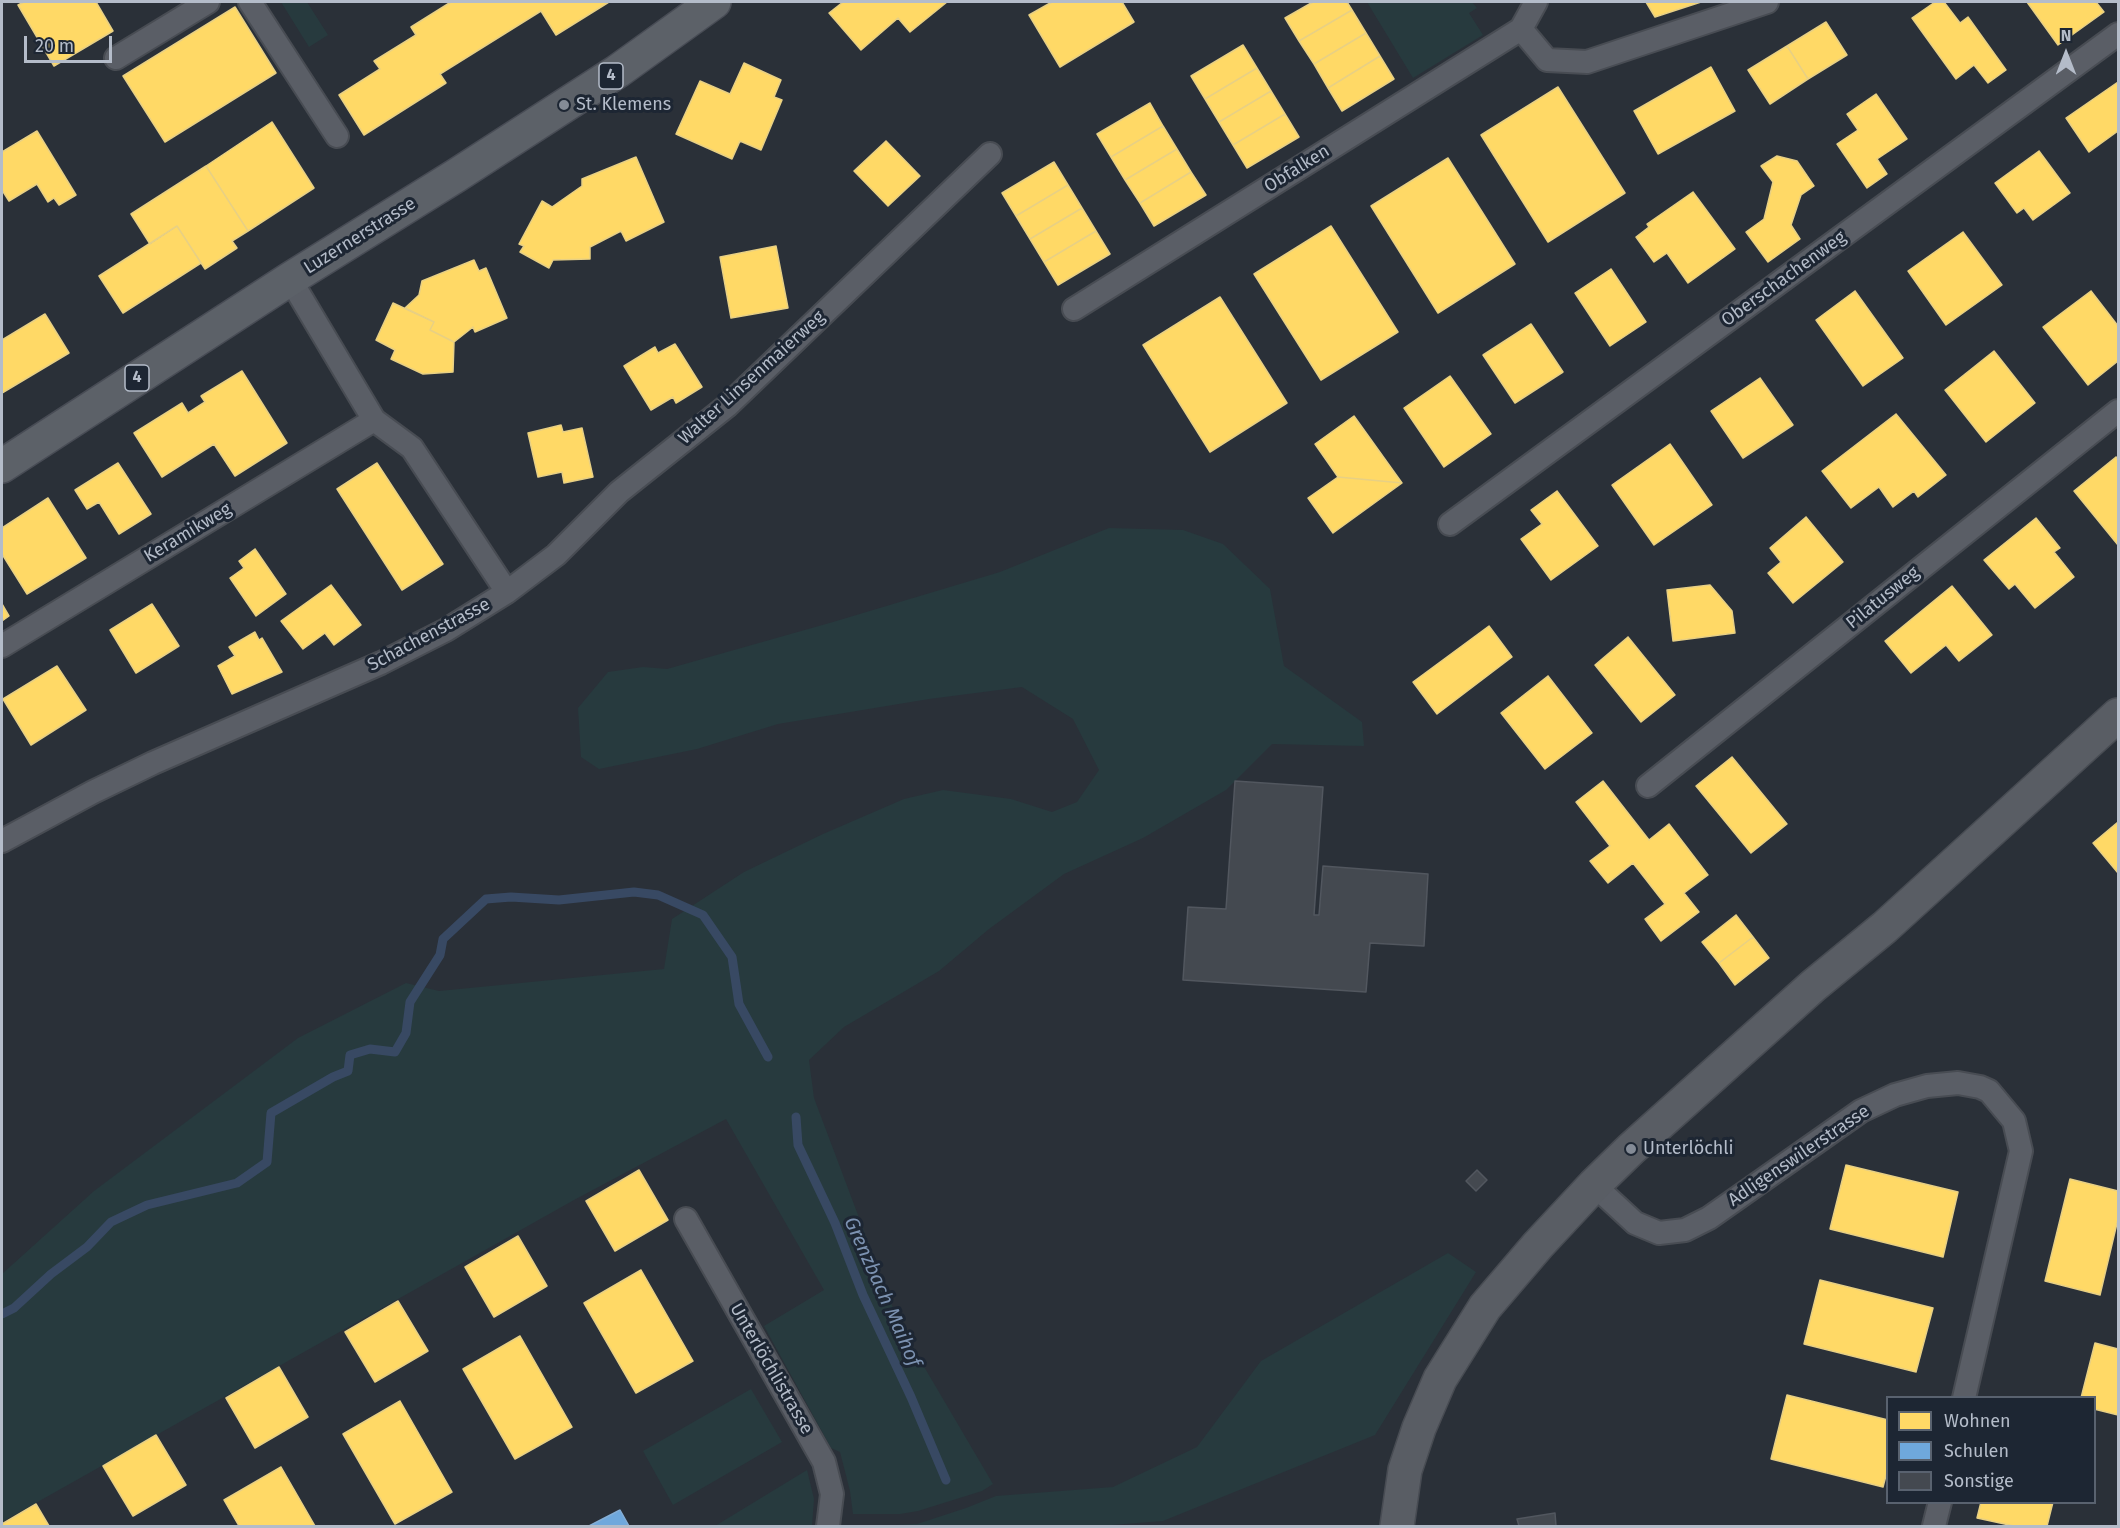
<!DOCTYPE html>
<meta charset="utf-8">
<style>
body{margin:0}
#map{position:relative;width:2120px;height:1528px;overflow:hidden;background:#2a3038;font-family:"Fira Sans",sans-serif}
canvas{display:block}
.frame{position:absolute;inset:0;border:3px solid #b4bcc9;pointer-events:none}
.legend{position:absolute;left:1886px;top:1396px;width:210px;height:108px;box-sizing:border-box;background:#1d2633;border:2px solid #59626f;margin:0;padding:8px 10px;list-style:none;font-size:18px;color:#b4bcc9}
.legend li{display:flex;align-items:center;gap:12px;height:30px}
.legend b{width:30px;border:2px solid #59626f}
.north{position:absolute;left:2036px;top:24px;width:60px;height:60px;-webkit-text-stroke:4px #1d2633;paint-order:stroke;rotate:0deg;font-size:16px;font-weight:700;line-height:24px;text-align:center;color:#b4bcc9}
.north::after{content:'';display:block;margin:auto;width:21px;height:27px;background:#b4bcc9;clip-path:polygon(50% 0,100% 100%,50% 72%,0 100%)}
.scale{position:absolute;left:24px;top:36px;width:88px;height:27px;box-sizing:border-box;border:3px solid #b4bcc9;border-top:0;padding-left:8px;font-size:18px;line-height:21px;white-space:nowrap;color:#b4bcc9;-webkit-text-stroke:4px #1d2633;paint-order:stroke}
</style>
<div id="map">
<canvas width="2120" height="1528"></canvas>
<div class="frame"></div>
<ul class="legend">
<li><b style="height:16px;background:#ffd966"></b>Wohnen</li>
<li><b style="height:16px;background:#6fa8dc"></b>Schulen</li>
<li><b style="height:16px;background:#444950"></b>Sonstige</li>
</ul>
<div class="north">N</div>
<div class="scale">20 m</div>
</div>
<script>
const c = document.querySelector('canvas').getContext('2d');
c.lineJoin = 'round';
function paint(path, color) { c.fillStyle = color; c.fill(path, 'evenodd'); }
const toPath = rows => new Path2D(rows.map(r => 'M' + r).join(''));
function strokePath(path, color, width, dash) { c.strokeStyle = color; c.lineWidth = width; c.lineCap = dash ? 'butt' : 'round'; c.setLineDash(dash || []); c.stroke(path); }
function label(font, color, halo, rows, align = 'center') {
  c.font = font + ' "Fira Sans",sans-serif'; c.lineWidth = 6; c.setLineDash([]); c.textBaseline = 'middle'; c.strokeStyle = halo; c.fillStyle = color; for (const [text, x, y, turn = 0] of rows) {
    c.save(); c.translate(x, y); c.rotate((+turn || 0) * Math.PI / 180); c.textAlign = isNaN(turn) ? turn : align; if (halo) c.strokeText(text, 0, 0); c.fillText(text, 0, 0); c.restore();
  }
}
paint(toPath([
 [281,2,307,2,328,35,309,47],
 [1367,2,1472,2,1477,8,1469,13,1483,35,1413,78],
 [1109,528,1183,530,1223,544,1270,589,1284,666,1362,722,1364,746,1272,744,1226,790,1143,838,1064,874,989,929,939,971,844,1027,809,1060,814,1098,899,1324,993,1484,982,1491,918,1511,900,1514,853,1514,850,1491,840,1452,831,1448,764,1326,824,1290,726,1119,574,1200,2,1522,2,1274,94,1191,298,1038,406,983,439,991,664,969,672,919,744,872,823,834,904,799,943,790,1011,799,1052,812,1077,802,1099,770,1073,719,1022,687,929,699,778,724,697,749,599,769,581,757,578,708,608,672,643,667,667,669,833,622,1000,572],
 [1448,1253,1476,1272,1375,1435,1163,1521,1099,1526,876,1526,917,1524,966,1508,996,1496,1113,1487,1197,1447,1261,1361],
 [751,1389,782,1442,673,1505,643,1451],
 [807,1470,814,1499,812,1526,715,1526]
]), '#273a3e');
const homes = toPath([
 [24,2,96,2,113,31,54,66,18,5,24,2],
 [451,2,609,2,556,35,541,11,440,74,446,83,364,135,339,95,380,69,374,61,416,35,411,27,451,2],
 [843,2,947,2,910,32,898,18,861,50,829,13,843,2],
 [1052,2,1122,2,1134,22,1060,67,1029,15,1052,2],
 [1313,2,1347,2,1352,10,1299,41,1285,18,1313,2],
 [1646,2,1701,2,1655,17,1646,2],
 [1935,2,1944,2,1960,23,1968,17,2006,70,1988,83,1974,65,1956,79,1912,18,1935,2],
 [2027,2,2096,2,2104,12,2058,45,2027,2],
 [235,7,276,73,165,142,123,76,235,7],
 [1352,10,1366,33,1314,64,1299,41,1352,10],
 [1826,22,1847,55,1808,79,1787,46,1826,22],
 [1366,33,1380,56,1328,88,1314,64,1366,33],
 [1243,45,1257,68,1205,99,1191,76,1243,45],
 [1787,46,1808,79,1770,104,1748,70,1787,46],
 [1380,56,1394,79,1342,111,1328,88,1380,56],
 [744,63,781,80,774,97,782,100,761,150,740,141,732,159,676,134,700,81,730,94,744,63],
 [1711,67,1735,111,1658,154,1634,111,1711,67],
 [1257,68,1271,91,1219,122,1205,99,1257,68],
 [2118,82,2118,131,2089,152,2066,118,2118,82],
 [1558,87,1625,193,1548,242,1481,135,1558,87],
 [1271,91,1285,114,1233,145,1219,122,1271,91],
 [1876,94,1907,139,1877,159,1887,174,1867,188,1837,144,1858,130,1847,114,1876,94],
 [1150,103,1163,126,1111,157,1097,134,1150,103],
 [1285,114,1299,137,1247,168,1233,145,1285,114],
 [272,122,314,188,248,231,206,166,272,122],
 [1163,126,1177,149,1125,180,1111,157,1163,126],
 [37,131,76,195,59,205,54,198,48,202,37,184,9,201,2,190,2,152,37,131],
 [886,141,920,176,888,206,854,171,886,141],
 [1177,149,1191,172,1140,203,1125,180,1177,149],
 [2039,151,2070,193,2033,220,2024,208,2017,213,1995,183,2039,151],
 [1777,156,1797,161,1814,186,1801,195,1791,225,1800,239,1768,262,1746,232,1764,219,1773,182,1761,166,1777,156],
 [636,157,664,222,626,241,621,231,590,247,590,259,553,260,549,268,520,252,524,246,519,244,542,201,552,207,582,186,582,179,636,157],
 [1448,158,1515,264,1438,313,1371,206,1448,158],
 [1054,162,1068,185,1016,216,1002,193,1054,162],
 [206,166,248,231,232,241,237,248,205,269,177,226,150,244,131,214,206,166],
 [1191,172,1206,195,1154,226,1140,203,1191,172],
 [1068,185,1082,208,1030,239,1016,216,1068,185],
 [1693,192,1735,249,1688,283,1667,253,1654,262,1636,237,1649,227,1647,224,1693,192],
 [1082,208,1096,231,1044,262,1030,239,1082,208],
 [177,226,201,263,123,313,99,276,177,226],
 [1331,226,1398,332,1321,380,1254,274,1331,226],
 [1096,231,1110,254,1058,285,1044,262,1096,231],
 [1963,232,2002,285,1946,325,1908,271,1963,232],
 [776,246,788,308,731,318,720,257,776,246],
 [474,260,479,271,486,268,507,318,475,332,473,327,454,342,430,330,434,322,405,308,419,295,422,281,474,260],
 [1611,269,1646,322,1610,346,1575,293,1611,269],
 [1855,291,1903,358,1863,386,1816,320,1855,291],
 [2091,291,2118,326,2118,361,2088,385,2043,327,2091,291],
 [1220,297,1287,403,1210,452,1143,345,1220,297],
 [393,303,434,322,430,330,454,342,453,372,423,374,391,359,395,350,376,340,393,303],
 [45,314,69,353,2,393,2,340,45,314],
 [1531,324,1563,372,1515,403,1483,355,1531,324],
 [675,344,702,387,676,403,673,397,651,410,624,366,655,347,658,353,675,344],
 [1994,351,2035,403,1986,442,1945,390,1994,351],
 [242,371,287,443,235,476,214,444,162,477,134,433,182,403,188,413,205,402,201,396,242,371],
 [1450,376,1491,434,1444,467,1404,408,1450,376],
 [1760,378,1793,425,1743,458,1711,411,1760,378],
 [1896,414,1946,475,1918,497,1914,491,1893,507,1879,487,1851,508,1822,471,1896,414],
 [1354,416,1402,483,1338,477,1315,444,1354,416],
 [561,425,563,432,582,428,593,477,564,483,562,472,538,477,528,433,561,425],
 [1670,444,1712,505,1654,545,1612,485,1670,444],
 [2116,457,2118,460,2118,545,2074,491,2116,457],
 [118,463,151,514,119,534,99,502,87,509,75,490,118,463],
 [377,463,443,564,402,590,337,489,377,463],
 [1338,477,1402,483,1333,533,1308,498,1338,477],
 [1557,491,1598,546,1551,580,1521,539,1542,524,1531,510,1557,491],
 [48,498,86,558,27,594,2,554,2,528,48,498],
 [1806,517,1843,562,1793,603,1768,573,1781,562,1770,548,1806,517],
 [2036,518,2060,548,2054,552,2074,577,2035,608,2015,584,2009,589,1984,560,2036,518],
 [255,549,286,594,256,616,230,578,244,568,239,561,255,549],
 [331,585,361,625,334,645,325,633,303,649,281,621,331,585],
 [1710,585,1732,611,1735,633,1673,641,1667,590,1710,585],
 [1952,586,1992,635,1959,661,1946,645,1911,673,1885,641,1952,586],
 [2,604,9,616,2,621,2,604],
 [152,604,179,646,136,673,110,630,152,604],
 [1489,626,1512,657,1437,714,1413,682,1489,626],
 [255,632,259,640,262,638,282,672,232,694,218,666,235,656,229,647,255,632],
 [1628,637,1675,695,1641,722,1595,665,1628,637],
 [57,666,86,710,31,745,3,699,57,666],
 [1548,676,1592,733,1545,769,1501,713,1548,676],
 [1732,757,1787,824,1751,853,1696,786,1732,757],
 [1603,781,1649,840,1669,824,1708,875,1684,893,1699,912,1661,941,1645,919,1665,904,1633,863,1608,883,1590,861,1610,846,1576,802,1603,781],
 [2118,822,2118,873,2093,843,2118,822],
 [1736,915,1753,937,1719,963,1702,942,1736,915],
 [1753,937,1769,958,1735,985,1719,963,1753,937],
 [1846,1165,1958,1192,1943,1257,1830,1229,1846,1165],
 [639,1170,668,1220,615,1251,586,1201,639,1170],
 [2070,1179,2118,1191,2118,1219,2100,1295,2045,1281,2070,1179],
 [518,1236,547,1286,494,1317,465,1267,518,1236],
 [641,1270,693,1361,636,1393,584,1303,641,1270],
 [1820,1280,1933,1308,1916,1372,1804,1344,1820,1280],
 [398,1301,428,1351,375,1382,345,1332,398,1301],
 [520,1336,572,1427,515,1459,463,1369,520,1336],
 [2095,1343,2118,1349,2118,1415,2094,1409,2094,1398,2081,1398,2095,1343],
 [279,1367,308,1417,255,1448,226,1398,279,1367],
 [1787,1395,1888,1420,1888,1468,1883,1487,1771,1459,1787,1395],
 [400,1401,452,1492,395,1524,343,1434,400,1401],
 [156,1435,186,1485,133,1516,103,1466,156,1435],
 [281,1467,315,1526,239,1526,224,1500,281,1467],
 [1981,1502,2053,1502,2047,1526,2014,1526,1977,1518,1981,1502],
 [36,1504,49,1526,2,1526,2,1524,36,1504]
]);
paint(homes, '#ffd966');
strokePath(homes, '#e8d084', 1.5);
const schools = toPath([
 [620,1510,629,1526,589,1526,620,1510]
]);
paint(schools, '#6fa8dc');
strokePath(schools, '#84aed6', 1.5);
strokePath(toPath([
 [796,1117,798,1145,835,1223,863,1295,911,1397,946,1480],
 [2,1314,14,1308,51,1274,87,1247,111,1222,147,1205,237,1183,267,1162,271,1113,333,1077,348,1071,350,1055,370,1049,395,1052,406,1033,410,1002,440,955,443,939,486,899,511,897,559,900,634,892,658,895,703,915,732,957,739,1004,768,1057]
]), '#384963', 9);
const building = toPath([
 [1235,781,1323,787,1314,915,1319,915,1323,866,1428,874,1424,946,1370,943,1366,992,1183,980,1188,907,1226,909,1235,781],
 [1477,1170,1487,1180,1476,1191,1466,1181,1477,1170],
 [1555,1513,1556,1526,1519,1526,1517,1519,1555,1513]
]);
paint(building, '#444950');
strokePath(building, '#52575f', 1.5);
const street = toPath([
 [250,2,337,136],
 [1521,29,1547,60,1587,62,1767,2],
 [116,58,208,2],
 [290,279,374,420,412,448,507,592],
 [1074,309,1521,29,1536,2],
 [1450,524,2118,34],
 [2,646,374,420],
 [1648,786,2118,411],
 [2,841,93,792,153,763,381,663,446,630,507,592,556,555,619,492,727,406,990,154],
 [1594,1185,1635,1223,1659,1233,1685,1230,1709,1218,1861,1111,1895,1095,1927,1086,1958,1083,1980,1087,1989,1091,2014,1121,2021,1151,1964,1398],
 [686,1219,824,1462,832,1494,828,1526],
 [1934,1526,1940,1502]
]);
const secondary = toPath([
 [1397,1526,1405,1470,1419,1428,1440,1379,1485,1307,1538,1245,1594,1185,1631,1149,1813,986,1885,927,2118,715]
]);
const primary = toPath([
 [2,466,290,279,457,175,618,71,714,2]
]);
strokePath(street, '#484c53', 26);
strokePath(secondary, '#484c53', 36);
strokePath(primary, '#484c55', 36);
strokePath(street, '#5a5e66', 22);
strokePath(secondary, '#595d64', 33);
strokePath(primary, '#5c6168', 33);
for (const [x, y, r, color] of [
 [564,105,6,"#848b96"],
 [1631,1149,6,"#848b96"]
]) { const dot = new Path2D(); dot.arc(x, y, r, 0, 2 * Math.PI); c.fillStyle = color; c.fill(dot); strokePath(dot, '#1d2633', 2); }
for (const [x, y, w] of [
 [611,76,24],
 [137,378,24]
]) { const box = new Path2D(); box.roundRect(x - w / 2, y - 13, w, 26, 4.5); c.fillStyle = '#1d2633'; c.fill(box); strokePath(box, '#b4bcc9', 1.5); }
label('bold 16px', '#b4bcc9', null, [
 ["4",611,76],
 ["4",137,378]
]);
label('18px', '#b4bcc9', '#1d2633', [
 ["St. Klemens",576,105],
 ["Unterlöchli",1643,1149]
], 'left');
label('18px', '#b4bcc9', '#1d2633', [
 ["Obfalken",1297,169,-32],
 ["Luzernerstrasse",360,236,-32],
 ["Oberschachenweg",1784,279,-36],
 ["Walter Linsenmaierweg",752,378,-42],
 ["Keramikweg",188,533,-31],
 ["Pilatusweg",1883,598,-39],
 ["Schachenstrasse",429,635,-28],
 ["Adligenswilerstrasse",1799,1156,-34],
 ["Unterlöchlistrasse",771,1369,60]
]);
label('italic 20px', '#7c92b1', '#1d2633', [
 ["Grenzbach Maihof",882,1292,66]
]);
</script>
